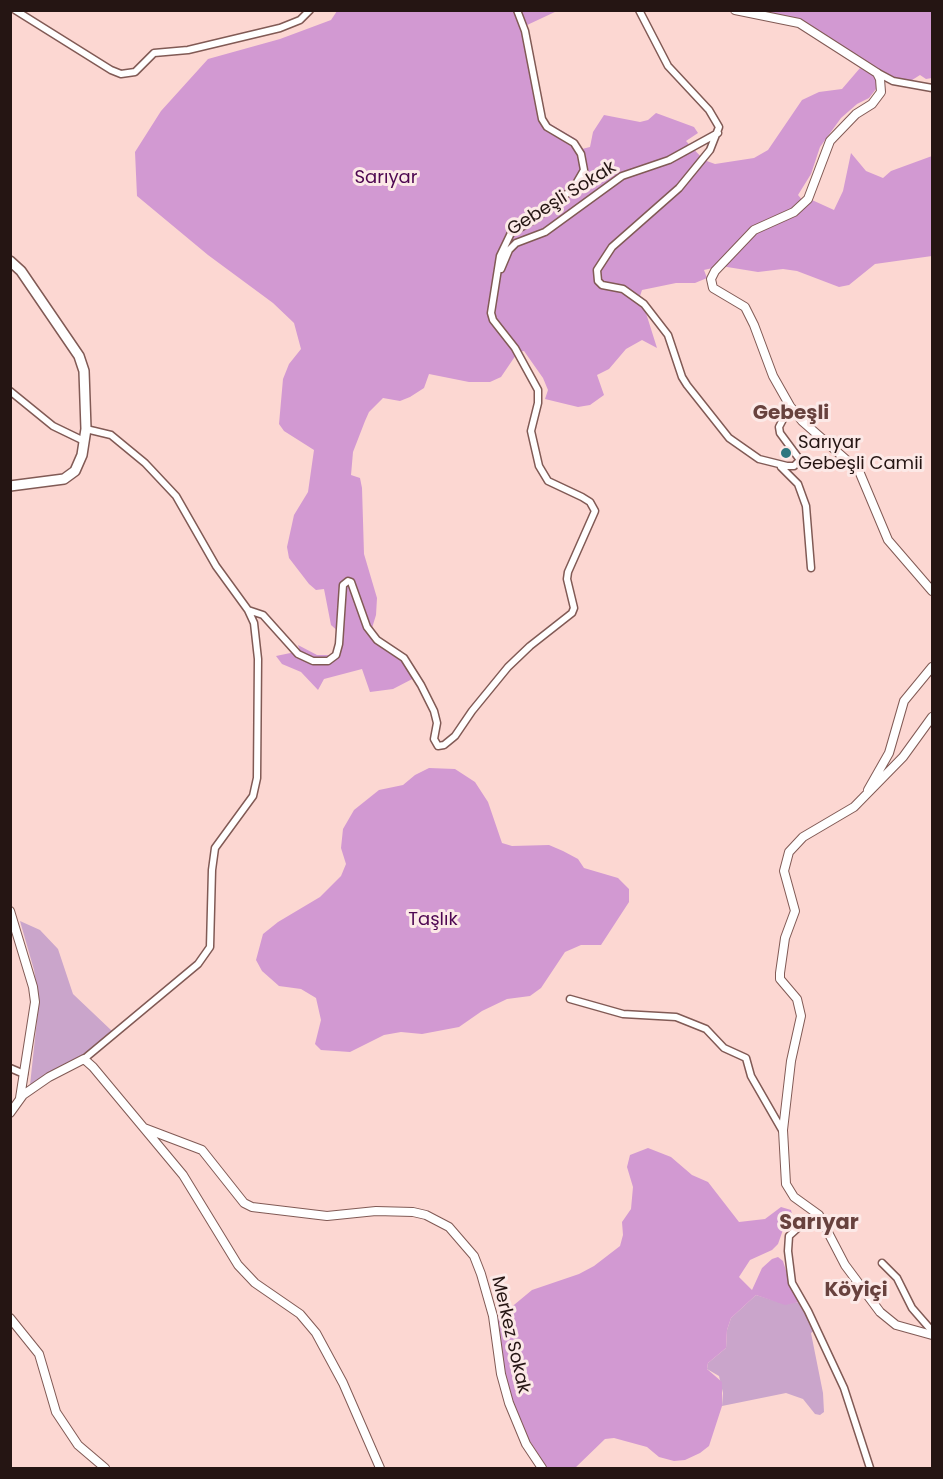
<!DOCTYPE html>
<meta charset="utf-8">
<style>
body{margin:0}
#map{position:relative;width:943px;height:1479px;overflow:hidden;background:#fcd7d2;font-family:Poppins,sans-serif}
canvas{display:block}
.frame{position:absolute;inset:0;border:12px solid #251513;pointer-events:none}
</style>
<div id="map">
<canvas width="943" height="1479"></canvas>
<div class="frame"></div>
</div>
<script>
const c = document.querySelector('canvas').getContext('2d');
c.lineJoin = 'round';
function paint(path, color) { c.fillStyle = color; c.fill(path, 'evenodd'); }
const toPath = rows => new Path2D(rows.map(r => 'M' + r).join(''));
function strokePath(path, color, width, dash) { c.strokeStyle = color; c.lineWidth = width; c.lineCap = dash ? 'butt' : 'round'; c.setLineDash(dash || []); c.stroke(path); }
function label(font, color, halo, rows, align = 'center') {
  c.font = font + ' Poppins,sans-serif'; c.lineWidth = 6; c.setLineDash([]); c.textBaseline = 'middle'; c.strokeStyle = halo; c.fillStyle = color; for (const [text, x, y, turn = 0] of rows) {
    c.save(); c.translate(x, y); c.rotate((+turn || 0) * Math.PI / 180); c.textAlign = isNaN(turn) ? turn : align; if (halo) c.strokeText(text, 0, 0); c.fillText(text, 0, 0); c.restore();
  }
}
paint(toPath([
 [20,921,40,930,58,949,73,994,112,1031,81,1057,30,1085,39,1001,34,970],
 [756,1295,785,1304,800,1302,809,1319,814,1331,811,1333,823,1393,824,1412,820,1415,815,1414,803,1399,786,1393,722,1406,723,1393,719,1376,707,1369,708,1363,726,1348,727,1330,731,1318]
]), '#caa5cb');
paint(toPath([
 [337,11,557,11,525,26,540,110,547,122,576,139,582,149,590,147,593,132,604,115,640,122,648,120,656,113,694,127,698,133,686,141,704,160,715,164,754,158,768,150,802,100,819,92,842,89,860,68,873,75,877,82,876,89,869,98,857,104,841,118,820,147,811,174,798,195,804,202,812,200,834,210,843,191,851,153,866,171,883,178,891,171,932,156,932,256,875,264,849,285,839,287,797,271,783,269,758,272,721,266,704,270,707,278,695,283,676,283,642,290,640,296,651,308,646,313,657,348,642,340,626,349,609,369,597,375,604,395,590,405,578,407,545,399,548,390,543,378,524,351,518,352,501,377,490,382,469,382,429,374,424,388,410,397,400,401,383,398,369,412,365,421,353,452,351,475,360,478,362,488,364,554,377,598,376,615,372,628,380,639,406,655,420,675,393,689,370,692,362,669,324,679,318,690,301,672,282,664,276,656,300,651,298,645,317,655,332,655,338,652,341,634,331,625,324,589,316,590,309,584,289,558,287,547,294,515,308,492,314,450,284,431,279,424,283,379,289,364,301,349,294,323,273,303,208,255,137,196,135,152,161,111,208,59,280,39,331,20],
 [750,11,932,11,932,78,926,79,920,75,909,82,897,80,845,51,801,19],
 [429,768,455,769,475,782,488,802,502,843,512,846,549,845,563,851,578,859,584,868,618,878,629,889,629,902,601,945,581,945,565,952,541,988,530,996,507,999,482,1011,459,1027,422,1034,401,1032,384,1035,350,1052,321,1050,315,1044,321,1020,316,998,301,989,279,986,262,971,256,960,263,934,278,922,320,897,341,876,346,864,341,848,343,829,354,810,379,790,403,785,415,775],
 [648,1148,671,1157,692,1175,708,1182,739,1222,765,1219,781,1207,791,1210,793,1218,784,1227,778,1244,772,1250,750,1260,739,1277,752,1290,762,1268,772,1259,778,1257,783,1261,791,1287,800,1302,785,1305,756,1295,731,1318,727,1330,726,1348,708,1363,707,1369,722,1382,722,1406,709,1446,700,1453,685,1460,674,1461,659,1457,647,1447,614,1438,605,1439,575,1468,547,1468,524,1432,516,1413,505,1378,497,1319,532,1290,579,1274,594,1266,620,1246,623,1235,622,1222,631,1209,633,1187,627,1167,630,1155]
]), '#d299d2');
const minor = toPath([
 [15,10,111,70,121,74,135,72,154,53,188,50,280,28,300,20,310,10],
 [639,10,668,66,709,110,719,127,710,150,679,188,612,247,597,270,598,281,602,285,623,289,644,304,668,335,682,377,687,385,729,438,759,459,787,466,794,466,800,460,780,433,779,427,790,406],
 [878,73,893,81,932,88],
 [501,269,509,250,516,243,545,232,622,176,669,160,718,133],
 [10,391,53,426,84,441],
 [781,467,798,484,806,506,811,568],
 [248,610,263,615,298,654,313,661,328,661,336,655,339,644,343,585,348,581,351,582,367,627,377,640,404,658,421,685,434,711,437,723,434,739,438,746,444,745,455,736,472,711,508,667,530,646,572,613,574,608,567,579,568,572,595,511,590,502,582,497,548,481,539,466,531,431,538,403,538,390,515,348,493,320,491,313,500,256,511,233,535,219,573,189,584,170,581,154,574,143,547,127,542,119,525,31,517,10],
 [570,999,623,1014,676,1017,706,1029,724,1048,746,1058,751,1076,782,1130],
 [84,1059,198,964,210,947,212,870,215,848,253,796,257,778,258,659,254,623,248,610,216,566,176,496,145,463,111,435,86,429],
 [10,1068,24,1074],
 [824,1223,800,1226,789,1236,788,1251,792,1283,808,1311,844,1388,870,1468],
 [882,1263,897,1278,912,1308,932,1331]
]);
const tertiary = toPath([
 [735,10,799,23,877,73,880,79,881,92,872,104,856,114,830,141,808,199,794,212,754,230,715,271,711,279,713,288,745,307,754,325,773,376,790,406,802,421,859,471,888,540,932,591],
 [932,717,903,757,854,807,803,837,789,852,784,871,795,911,785,938,780,973,780,979,797,999,801,1016,791,1061,783,1130,786,1184,794,1197,819,1215,845,1265,880,1312,896,1325,932,1335],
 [868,790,889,753,904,701,932,667],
 [10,911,33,987,35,1002,20,1098],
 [10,1113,23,1095,49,1077,84,1059,93,1067,183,1175,238,1265,255,1283,300,1314,316,1333,343,1383,380,1468],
 [144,1128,202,1150,244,1203,252,1207,327,1216,376,1211,413,1212,426,1215,449,1227,474,1256,481,1274,493,1316,501,1374,509,1403,526,1444,542,1468],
 [10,1318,39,1354,56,1412,78,1445,105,1468]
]);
const secondary = toPath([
 [10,261,21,271,79,356,84,371,86,429,82,455,75,471,64,479,10,486]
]);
strokePath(minor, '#815a55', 9);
strokePath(tertiary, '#815a55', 10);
strokePath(secondary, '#815a55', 12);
strokePath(minor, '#fff', 6);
strokePath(tertiary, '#fff', 8);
strokePath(secondary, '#fff', 9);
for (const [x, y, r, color] of [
 [786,453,6,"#2e777f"]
]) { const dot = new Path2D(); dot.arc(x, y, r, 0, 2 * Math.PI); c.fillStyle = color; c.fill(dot); strokePath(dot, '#fce9e7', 2); }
label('18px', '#4e0751', '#fce9e7', [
 ["Sarıyar",386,178],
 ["Taşlık",433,920]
]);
label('18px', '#251513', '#fce9e7', [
 ["Gebeşli Sokak",562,199,-32],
 ["Merkez Sokak",510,1335,77]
]);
label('18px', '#251513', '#fce9e7', [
 ["Sarıyar",798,443],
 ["Gebeşli Camii",798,464]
], 'left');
label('bold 20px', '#68423e', '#fce9e7', [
 ["Gebeşli",791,414],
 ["Köyiçi",856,1291]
]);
label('bold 21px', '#68423e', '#fce9e7', [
 ["Sarıyar",819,1224]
]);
</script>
